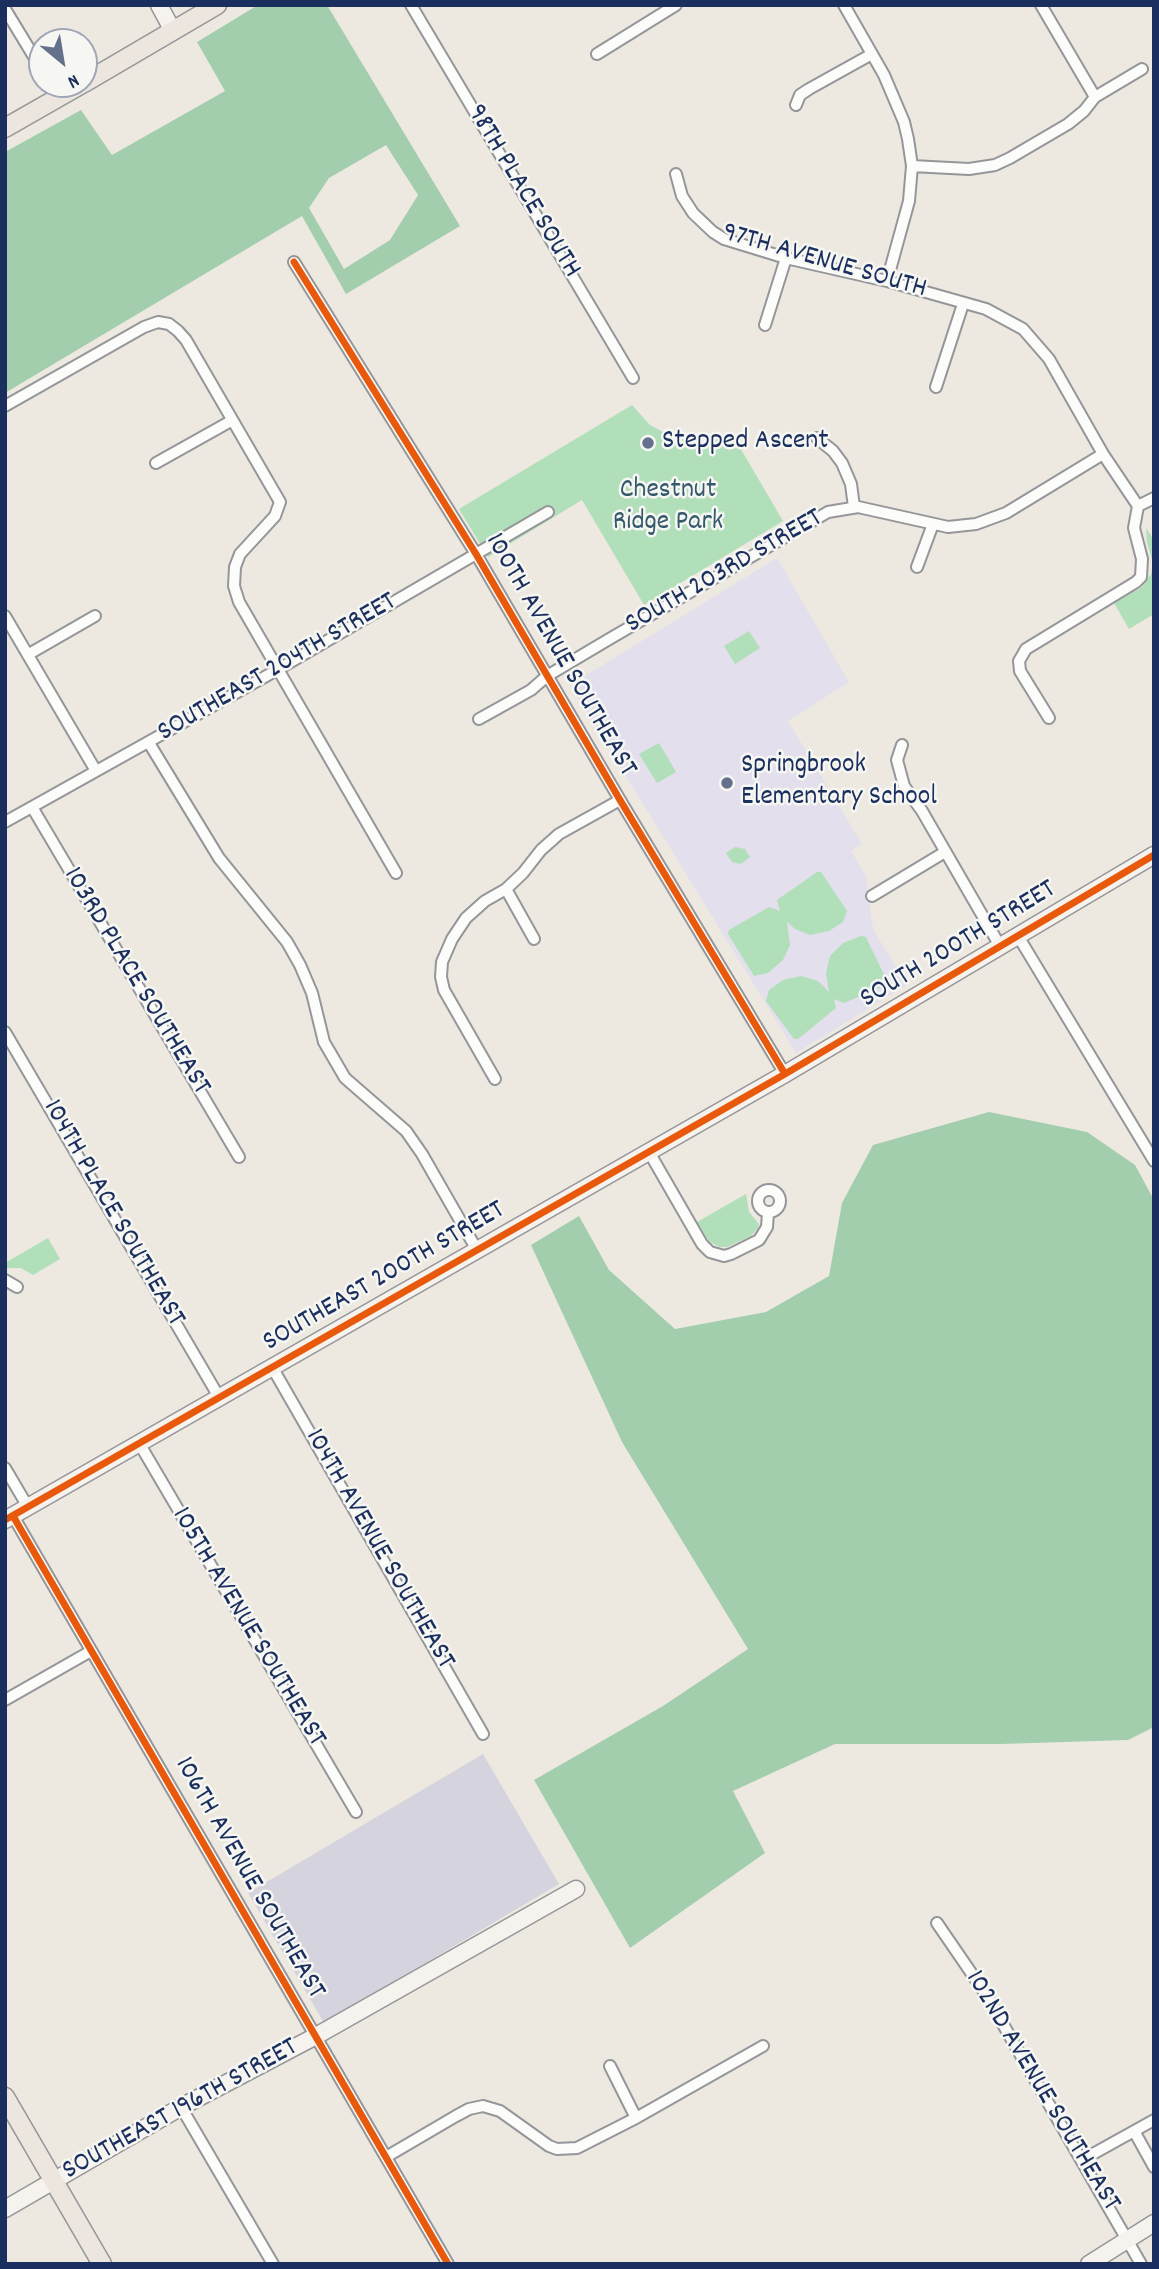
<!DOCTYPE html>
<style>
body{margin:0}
#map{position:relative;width:1159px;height:2269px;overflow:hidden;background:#ede9e0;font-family:Dekko,sans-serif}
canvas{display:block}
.frame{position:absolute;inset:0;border:7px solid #1b2f5e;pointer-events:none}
.north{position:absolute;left:28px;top:28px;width:70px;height:70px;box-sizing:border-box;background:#f6f6f2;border:2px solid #9ea6b7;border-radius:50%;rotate:150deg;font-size:19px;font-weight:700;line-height:28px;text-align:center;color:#1b2f5e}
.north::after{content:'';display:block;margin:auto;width:24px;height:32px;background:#64708c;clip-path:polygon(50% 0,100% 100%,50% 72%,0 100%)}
</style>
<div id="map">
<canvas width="1159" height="2269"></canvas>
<div class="frame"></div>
<div class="north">N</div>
</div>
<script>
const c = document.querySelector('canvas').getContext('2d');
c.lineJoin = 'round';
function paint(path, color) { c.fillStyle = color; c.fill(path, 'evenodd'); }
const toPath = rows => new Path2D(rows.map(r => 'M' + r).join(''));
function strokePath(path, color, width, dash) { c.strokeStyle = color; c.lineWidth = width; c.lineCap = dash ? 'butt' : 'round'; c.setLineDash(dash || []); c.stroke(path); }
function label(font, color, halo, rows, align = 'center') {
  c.font = font + ' Dekko,sans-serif'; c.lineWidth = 5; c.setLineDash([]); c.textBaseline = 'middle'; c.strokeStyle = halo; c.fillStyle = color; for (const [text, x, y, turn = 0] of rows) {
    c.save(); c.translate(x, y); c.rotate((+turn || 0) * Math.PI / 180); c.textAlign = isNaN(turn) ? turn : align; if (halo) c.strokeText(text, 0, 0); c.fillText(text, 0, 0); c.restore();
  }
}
paint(toPath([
 [777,558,849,682,788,721,862,844,851,851,866,876,873,929,907,985,796,1053,570,685]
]), '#e4dfec');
paint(toPath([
 [483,1754,559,1884,324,2023,248,1893]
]), '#d5d4de');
paint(toPath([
 [632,405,650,425,674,438,705,442,732,434,783,521,644,605,582,500,488,557,459,509],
 [1146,528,1154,540,1154,614,1129,629,1114,603,1142,587,1151,574,1153,562,1147,543],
 [749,631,760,648,735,664,724,646],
 [659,743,676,772,657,783,639,754],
 [735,847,745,849,750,857,741,864,732,862,726,853],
 [817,872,821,872,847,911,843,922,829,931,810,935,795,929,787,922,790,945,783,960,768,973,754,976,728,934,729,930,769,907,780,911,777,900],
 [861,936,866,937,887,981,886,985,844,1003,834,999,836,1008,798,1039,794,1039,766,1001,769,990,783,980,801,976,818,981,829,992,826,973,830,956,843,943],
 [746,1194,749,1212,759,1224,758,1228,751,1236,727,1247,719,1247,709,1241,697,1222],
 [48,1238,60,1259,33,1275,21,1268,5,1268,5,1263]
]), '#b0dfba');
paint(toPath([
 [258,5,327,5,460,226,346,294,302,216,5,393,5,152,81,110,112,155,225,91,197,42],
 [386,145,418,195,390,240,344,269,309,208,329,178],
 [989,1112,1087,1132,1135,1165,1154,1200,1154,1727,1128,1740,1001,1744,835,1744,733,1791,765,1853,630,1948,534,1780,663,1706,748,1649,622,1442,531,1245,579,1216,609,1270,675,1329,766,1312,829,1276,842,1203,873,1145]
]), '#a3cead');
const street = toPath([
 [411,5,633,378],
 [844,5,884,75,904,122,908,139,912,166,909,201,887,281],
 [1041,5,1095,97],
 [5,9,42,70],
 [597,54,676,5],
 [50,84,59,98],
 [796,105,800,95,809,89,872,54],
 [912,166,969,169,995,165,1010,158,1068,124,1084,111,1095,97,1142,69],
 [676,174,682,196,693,213,713,232,724,239,786,258,887,281,986,309,1023,329,1049,359,1103,454,1138,506],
 [294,262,476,554,620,800,785,1074],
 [765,325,786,258],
 [936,387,963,304],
 [5,406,144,327,158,322,169,324,178,331,186,340,280,502,275,516,240,554,235,567,234,586,239,602,396,873],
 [817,438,833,451,842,463,851,484,854,507],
 [156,463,231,421],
 [1138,506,1154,498],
 [917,567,933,524],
 [5,616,96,771],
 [29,654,95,616],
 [1049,718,1020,671,1019,661,1026,649,1136,582,1141,577,1142,559,1134,528,1138,506],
 [479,719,531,690,547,676,611,638,828,512,858,507,948,527,976,524,1006,513,1103,454],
 [149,743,219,858,287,942,300,965,312,993,324,1042,345,1078,406,1131,422,1154,477,1250],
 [902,745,897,760,904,786,922,811,1000,946],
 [32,807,239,1157],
 [5,822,277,670,548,512],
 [506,889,534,939],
 [872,896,945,852],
 [1018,936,1154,1161],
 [5,1032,219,1397],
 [495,1079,444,990,441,977,442,962,452,939,466,918,485,901,506,889,523,873,541,850,559,834,620,800],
 [649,1152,702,1244,710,1252,724,1256,731,1254,759,1240,767,1227,768,1213],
 '758 1201a11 11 0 1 1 22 0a11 11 0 1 1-22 0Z',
 [5,1280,17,1287],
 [272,1367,483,1734],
 [139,1443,356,1812],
 [5,1468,28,1507],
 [13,1516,448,2264],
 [5,1700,91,1651],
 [937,1923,985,1993,1141,2264],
 [610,2066,636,2118],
 [181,2107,273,2264],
 [1134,2131,1154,2167],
 [386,2157,456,2116,469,2109,483,2106,500,2111,549,2146,557,2149,577,2148,636,2118,763,2046],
 [1082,2160,1154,2120]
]);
const secondary = toPath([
 [159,5,173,31],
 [5,1520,785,1074,1154,855],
 [5,2209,181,2107,316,2036,576,1889],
 [1089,2264,1154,2223]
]);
const primary = toPath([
 [84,83,217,5],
 [5,128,82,84],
 [5,2097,102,2264]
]);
strokePath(street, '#959699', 14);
strokePath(secondary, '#959699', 19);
strokePath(primary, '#959699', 21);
strokePath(street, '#fcfcfa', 10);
strokePath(secondary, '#f6f3ef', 16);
strokePath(primary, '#ede6de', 18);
strokePath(toPath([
 [294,262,476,554,620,800,785,1074],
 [13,1516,448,2264],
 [5,1520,785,1074,1154,855]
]), '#e8590c', 7);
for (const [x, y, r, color] of [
 [648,443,7,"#64708c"],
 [727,783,7,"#64708c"]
]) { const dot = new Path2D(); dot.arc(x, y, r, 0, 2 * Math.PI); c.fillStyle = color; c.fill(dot); strokePath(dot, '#f6f6f2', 2.5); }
label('28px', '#1b2f5e', '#f6f6f2', [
 ["98TH PLACE SOUTH",522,192,59],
 ["97TH AVENUE SOUTH",824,263,16],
 ["SOUTH 203RD STREET",725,573,-30],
 ["100TH AVENUE SOUTHEAST",559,656,60],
 ["SOUTHEAST 204TH STREET",278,669,-30],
 ["SOUTH 200TH STREET",959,946,-31],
 ["103RD PLACE SOUTHEAST",135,982,59],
 ["104TH PLACE SOUTHEAST",112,1214,60],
 ["SOUTHEAST 200TH STREET",385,1278,-30],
 ["104TH AVENUE SOUTHEAST",378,1550,60],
 ["105TH AVENUE SOUTHEAST",247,1628,59],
 ["106TH AVENUE SOUTHEAST",248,1879,60],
 ["102ND AVENUE SOUTHEAST",1041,2092,59],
 ["SOUTHEAST 196TH STREET",181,2111,-29]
]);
label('28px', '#1b2f5e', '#f6f6f2', [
 ["Stepped Ascent",662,443],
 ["Springbrook",741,767],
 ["Elementary School",741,799]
], 'left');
label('28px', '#34596d', '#f6f6f2', [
 ["Chestnut",668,492],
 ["Ridge Park",668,524]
]);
</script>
